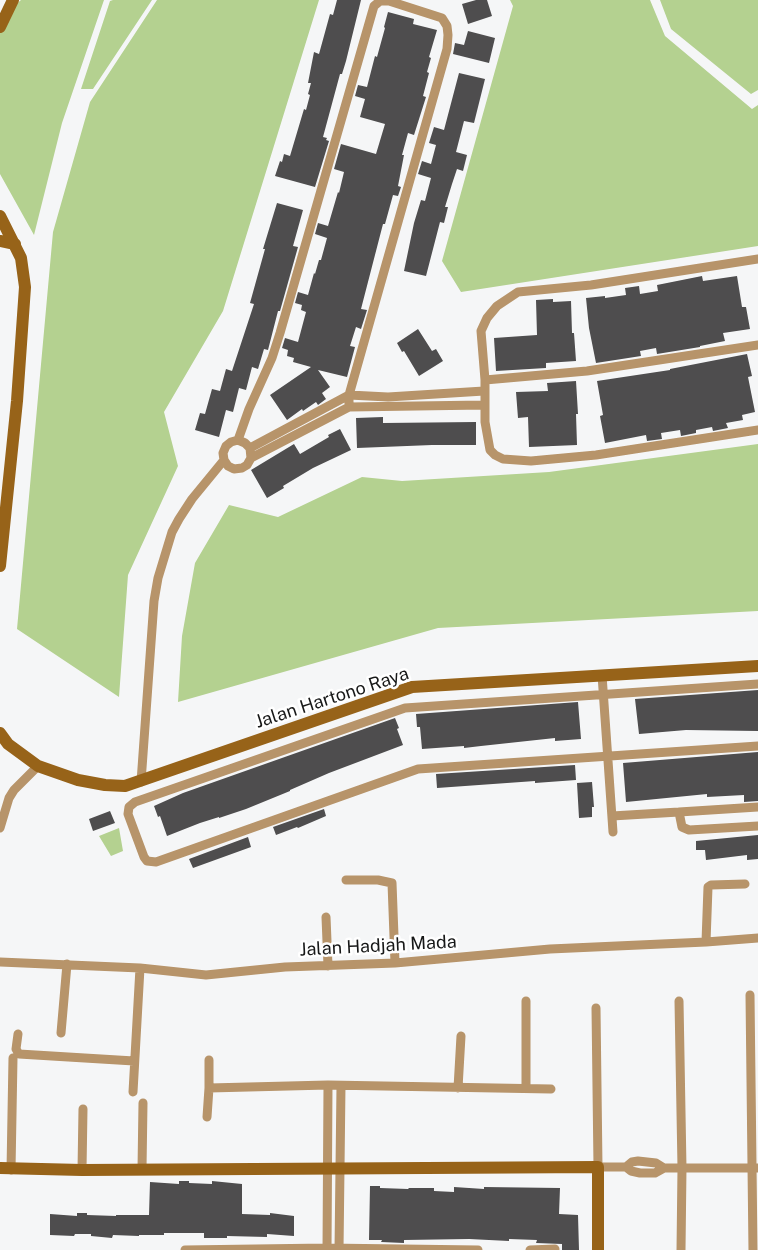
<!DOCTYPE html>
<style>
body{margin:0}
canvas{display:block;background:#f5f6f7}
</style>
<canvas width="758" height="1250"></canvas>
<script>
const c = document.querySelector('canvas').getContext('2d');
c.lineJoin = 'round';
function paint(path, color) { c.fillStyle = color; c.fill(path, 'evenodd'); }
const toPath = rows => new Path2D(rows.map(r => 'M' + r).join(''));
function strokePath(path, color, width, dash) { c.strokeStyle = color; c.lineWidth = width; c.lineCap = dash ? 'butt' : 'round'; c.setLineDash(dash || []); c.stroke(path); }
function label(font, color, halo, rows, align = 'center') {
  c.font = font + ' "Public Sans",sans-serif'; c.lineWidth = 5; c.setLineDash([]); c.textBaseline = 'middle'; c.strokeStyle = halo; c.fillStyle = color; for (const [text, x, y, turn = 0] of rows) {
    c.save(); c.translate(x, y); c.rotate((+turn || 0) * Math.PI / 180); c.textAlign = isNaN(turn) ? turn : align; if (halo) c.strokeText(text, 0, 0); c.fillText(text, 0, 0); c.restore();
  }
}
paint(toPath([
 [21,0,104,0,62,123,34,235,0,174,0,31,5,14],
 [113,0,152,0,93,89,81,89,110,1],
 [157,0,319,0,223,311,164,412,178,466,128,575,119,697,17,629,53,232,90,102],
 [510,0,650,0,665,36,752,109,758,105,758,246,461,292,442,261,513,6],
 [660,0,758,0,758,90,751,94,671,29],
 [758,444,758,611,438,628,178,702,182,636,195,563,229,505,278,517,362,477,402,481,549,472],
 [119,828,123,851,111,856,99,836]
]), '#b4d190');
paint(toPath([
 [337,0,361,0,346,61,342,74,340,74,323,137,327,138,326,140,329,141,315,187,275,176,280,161,282,162,284,154,290,156,304,109,306,110,310,95,308,94,311,83,308,83,314,52,319,54,330,14,333,15],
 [476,0,487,0,492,16,468,24,462,4],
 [388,12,414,19,413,24,437,30,429,57,431,58,427,72,429,73,423,96,426,97,414,135,408,133,402,155,404,155,398,186,401,187,398,196,393,195,385,224,383,224,361,309,367,310,361,329,356,327,350,346,355,347,347,377,318,370,330,387,322,393,326,399,318,405,316,402,303,411,302,409,287,420,270,395,311,367,293,362,294,358,287,356,288,350,282,348,285,338,298,342,306,312,301,310,302,305,295,303,298,292,308,295,314,273,315,274,319,260,321,260,327,238,315,234,318,223,328,226,338,192,339,193,344,172,334,169,341,144,376,154,385,124,360,117,365,99,355,96,358,85,367,87,375,56,377,57,385,28,384,27],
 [468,31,495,38,489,63,453,54,455,43,464,45],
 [459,73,485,79,474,123,464,121,456,152,467,155,463,171,457,169,452,184,445,207,448,207,444,223,440,222,426,276,404,271,414,223,421,200,425,201,431,178,418,174,422,161,431,164,436,145,429,143,434,127,444,130],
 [277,203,303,210,293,246,298,247,280,311,278,311,268,350,264,349,258,369,252,367,246,390,239,388,233,412,226,410,219,437,195,430,200,413,205,414,212,389,220,391,226,369,232,371,254,304,250,303,265,249,263,249],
 [702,276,703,281,737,276,742,307,746,307,750,329,723,333,725,341,700,346,700,347,657,354,656,348,640,351,641,356,596,363,589,328,586,298,605,296,605,298,626,295,625,288,639,286,640,294,658,291,657,285],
 [553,299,553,302,571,301,572,333,574,333,576,361,546,363,546,368,496,371,494,338,537,335,536,300],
 [418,329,432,351,436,349,443,361,419,376,404,351,402,352,397,343],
 [747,354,752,376,748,377,755,412,742,415,743,420,726,423,728,428,713,431,712,427,696,430,696,433,681,436,680,430,661,433,662,439,647,441,646,435,605,443,600,416,603,415,597,381,670,370,670,369],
 [576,381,578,414,576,414,577,445,529,447,528,417,518,418,516,392,548,391,547,383],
 [383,417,383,423,476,422,476,445,432,445,357,448,356,418],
 [340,429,351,450,313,468,283,486,284,488,267,498,251,470,294,444,300,454,329,437,328,435],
 [758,690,758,731,686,730,639,734,635,699],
 [578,702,581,739,555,741,555,738,481,746,464,748,464,746,422,749,420,727,417,727,416,714],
 [395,718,399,728,397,729,403,745,329,773,290,790,290,791,246,809,219,818,219,817,200,823,167,836,160,816,158,817,154,806,183,793],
 [758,752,758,801,744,802,744,795,707,797,707,794,626,802,623,763],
 [575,765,576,780,535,783,535,781,437,788,436,774],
 [592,782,594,807,592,807,592,817,579,818,577,783],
 [324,809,326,816,298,828,297,827,276,835,273,827],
 [110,811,115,823,93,831,89,819],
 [758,835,758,859,747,860,747,855,706,860,705,850,696,850,696,841],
 [248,837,251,847,193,868,189,859],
 [179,1181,189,1181,189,1183,212,1184,212,1181,242,1184,242,1214,270,1215,270,1213,294,1216,294,1236,267,1234,267,1237,227,1236,227,1238,204,1238,204,1233,164,1233,164,1235,139,1235,139,1236,113,1235,112,1238,91,1236,91,1234,75,1234,74,1236,50,1235,50,1214,77,1216,77,1213,87,1213,87,1215,116,1216,116,1215,149,1215,150,1182,179,1184],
 [370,1186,380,1186,380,1188,408,1189,409,1188,434,1188,434,1191,454,1192,454,1187,484,1189,484,1187,560,1188,559,1214,578,1215,579,1250,562,1250,562,1244,536,1243,537,1240,509,1239,509,1241,469,1239,404,1240,404,1243,381,1242,382,1240,369,1240]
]), '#4e4d4e');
strokePath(toPath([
 [758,259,591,285,518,292,497,306,487,318,481,331,485,380,485,422,490,450,495,455,503,459,531,461,596,455,758,430],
 [485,380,587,371,758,345],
 [238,440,249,409,272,358,280,333,374,6,380,1,389,1,442,18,447,26,448,35,447,49,349,395,349,407],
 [250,448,349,395,388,397,484,391],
 [251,458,250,448,245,443,238,440,231,442,226,446,223,453,224,460,228,466,234,469,242,468,247,465,251,458,349,407,484,405],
 [602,675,613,832],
 [758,684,405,708,135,802,129,807,128,814,144,857,147,861,156,862,418,769,758,746],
 [141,782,154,601,158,578,172,532,179,519,192,499,224,460],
 [679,812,758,807],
 [612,816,679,812,682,827,689,830,758,826],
 [0,828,9,798,14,790,38,766],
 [346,880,378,880,392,883,395,963],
 [326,917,328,966],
 [706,942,708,887,711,885,745,884],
 [0,962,140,968,206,975,285,967,395,963,550,949,706,942,758,938],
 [750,995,753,1250],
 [679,1001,682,1168,681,1250],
 [596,1008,598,1167,626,1167,632,1162,638,1161,656,1163,664,1168],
 [61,1033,67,964],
 [18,1034,16,1049,19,1054,134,1061],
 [209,1088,328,1085,551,1089],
 [458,1088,461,1036],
 [526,1088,526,1001],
 [133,1092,140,968],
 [207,1117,209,1088,209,1060],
 [626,1167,631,1171,640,1173,655,1173,664,1168,758,1168],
 [142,1169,143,1103],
 [11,1170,13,1058],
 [82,1170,83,1109],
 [185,1250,326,1248,478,1250],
 [327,1250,328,1085],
 [339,1250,341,1086],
 [530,1250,555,1249]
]), '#b7946a', 9);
strokePath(toPath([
 [0,27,13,0],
 [0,216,21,258,25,287,17,401,0,566],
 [0,241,15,244],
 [0,733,8,744,38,766,78,780,105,785,125,786,412,687,758,666],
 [0,1168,82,1170,598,1167,598,1250]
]), '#976319', 12);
label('18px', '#171818', '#fff', [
 ["Jalan Hartono Raya",332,698,-18],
 ["Jalan Hadjah Mada",378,946,-3]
]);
</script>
